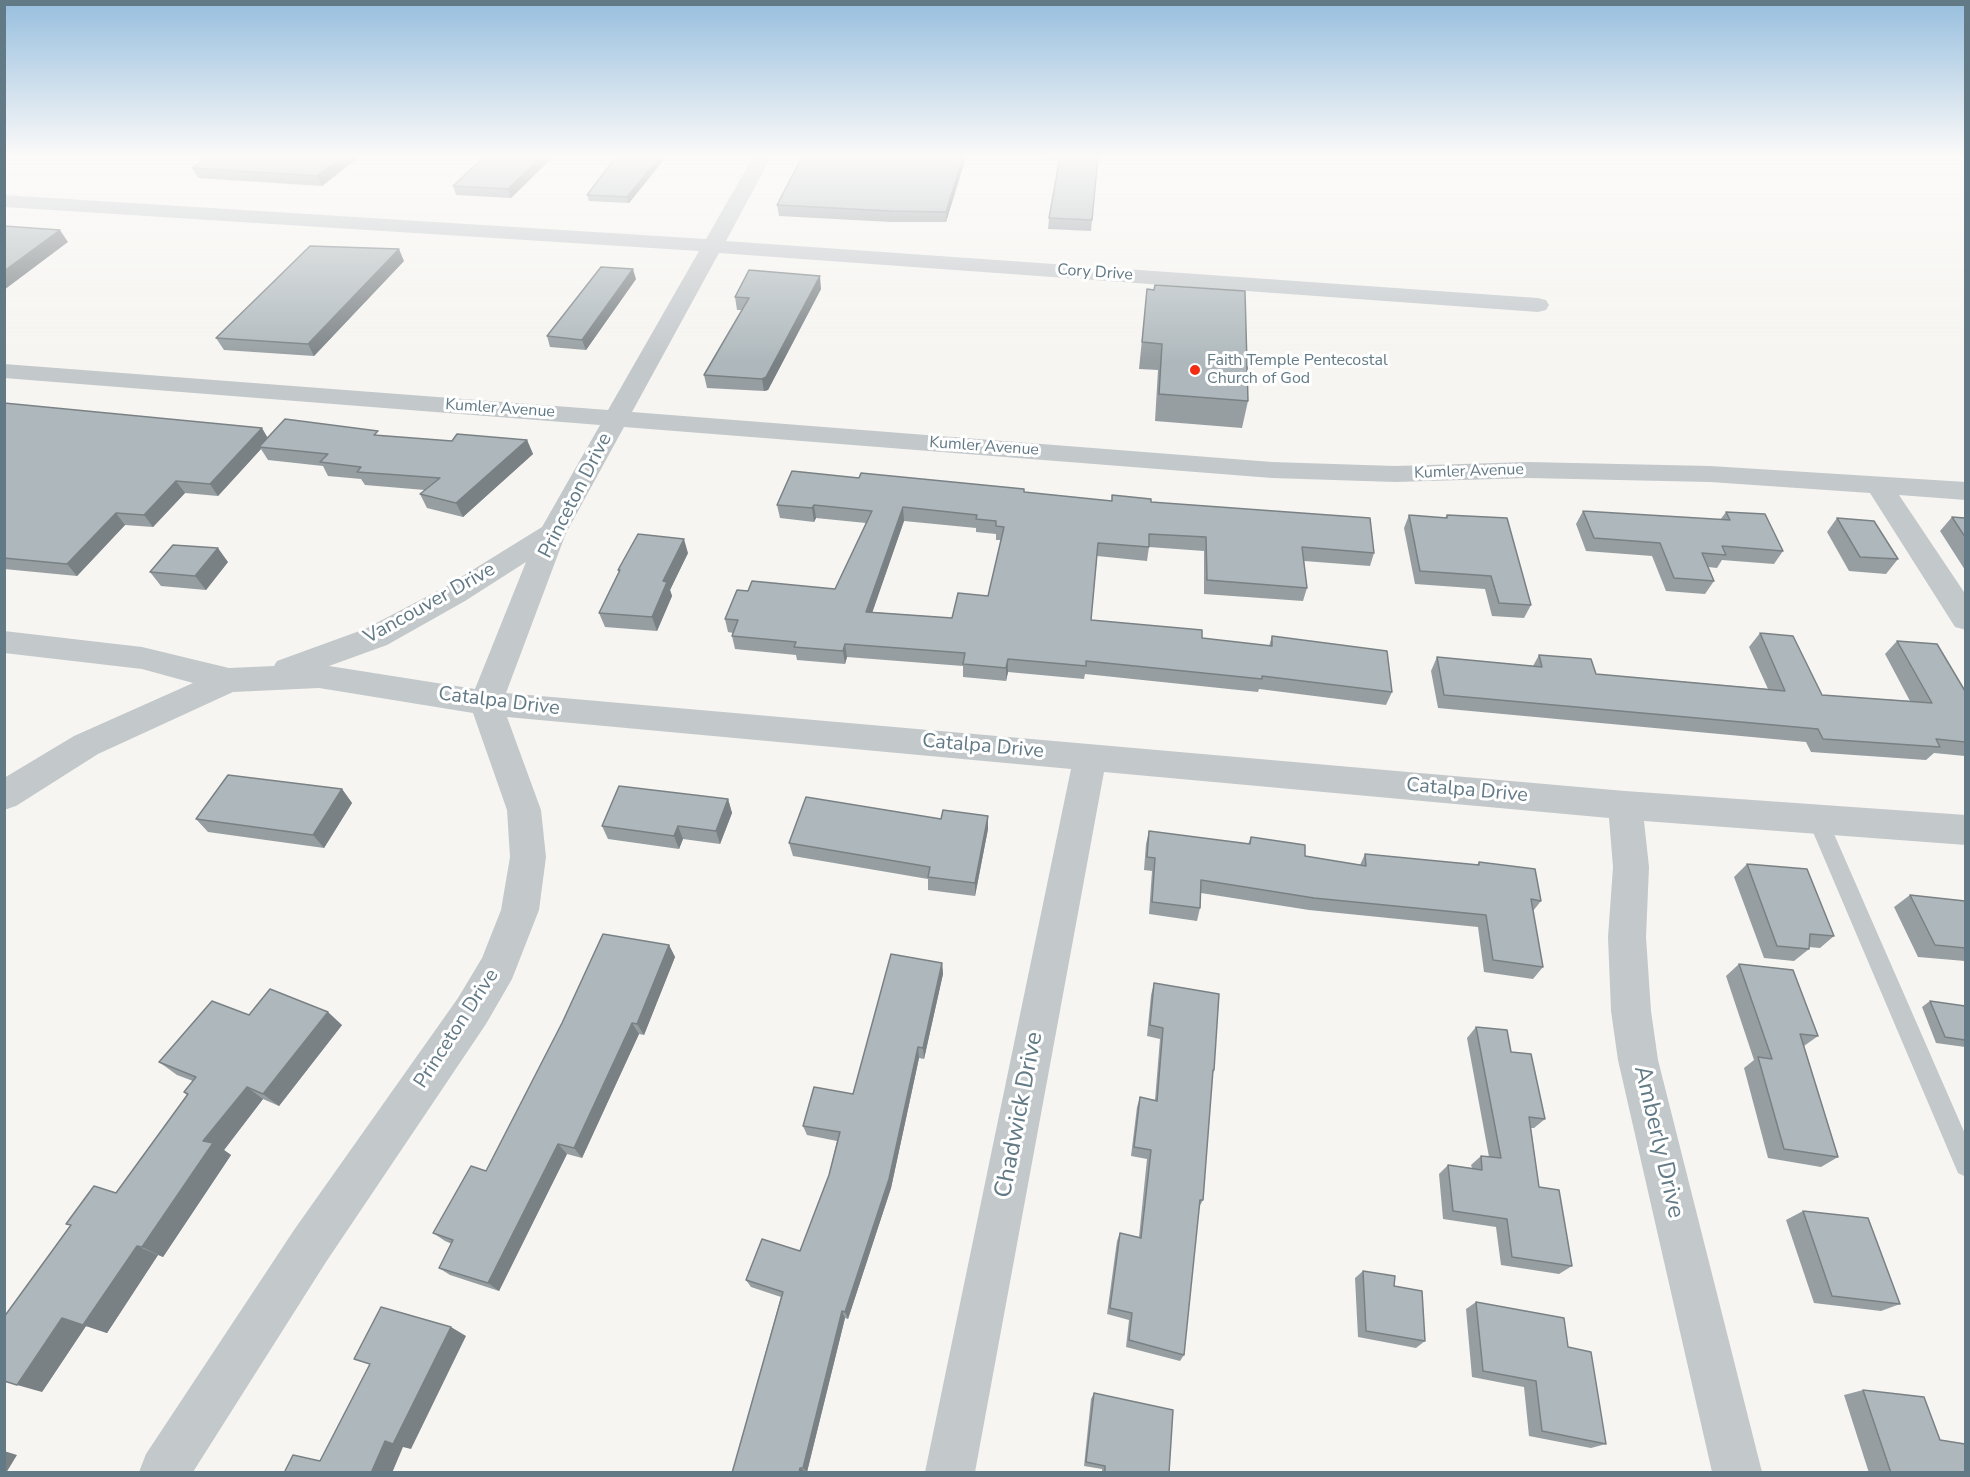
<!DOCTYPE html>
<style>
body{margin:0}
#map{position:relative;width:1970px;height:1477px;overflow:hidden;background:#f6f5f1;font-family:"Nunito Sans",sans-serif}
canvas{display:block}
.frame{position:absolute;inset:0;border:6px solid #627a86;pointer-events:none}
</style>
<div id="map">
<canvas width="1970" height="1477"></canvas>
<div class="frame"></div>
</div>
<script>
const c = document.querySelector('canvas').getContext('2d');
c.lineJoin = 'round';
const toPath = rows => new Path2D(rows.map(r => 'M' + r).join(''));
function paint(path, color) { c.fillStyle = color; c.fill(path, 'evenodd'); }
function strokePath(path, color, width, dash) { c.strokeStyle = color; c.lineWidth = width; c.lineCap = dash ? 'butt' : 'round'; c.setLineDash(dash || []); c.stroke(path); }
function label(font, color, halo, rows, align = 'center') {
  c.font = font + ' "Nunito Sans",sans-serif'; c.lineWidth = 6; c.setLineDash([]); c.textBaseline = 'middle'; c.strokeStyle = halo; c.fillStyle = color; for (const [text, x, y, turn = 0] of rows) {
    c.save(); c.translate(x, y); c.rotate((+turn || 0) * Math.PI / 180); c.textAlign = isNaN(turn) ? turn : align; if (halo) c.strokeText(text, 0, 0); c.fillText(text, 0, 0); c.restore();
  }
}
paint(toPath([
 [1817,810,1824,812,1827,818,1966,1136,1966,1177,1958,1173,1807,818,1810,812,1817,810]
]), '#c3c8cb');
paint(toPath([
 [753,157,771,157,726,241,1538,298,1546,300,1549,305,1546,310,1538,312,719,253,632,412,1272,462,1395,466,1528,462,1710,466,1966,482,1966,500,1899,495,1966,595,1966,630,1955,627,1870,493,1710,482,1528,478,1395,482,1272,478,624,427,566,533,506,693,1625,791,1966,815,1966,845,1644,821,1649,867,1646,937,1651,1011,1658,1060,1762,1472,1712,1472,1618,1060,1611,1011,1608,937,1613,867,1609,818,1104,772,975,1472,925,1472,1071,769,507,717,541,810,546,857,539,910,512,979,486,1024,326,1262,193,1472,139,1472,146,1454,294,1230,458,998,482,958,501,910,510,857,507,810,473,713,319,688,233,692,98,754,16,806,4,810,4,778,74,736,193,683,142,669,4,653,4,631,142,647,229,668,274,666,277,661,365,629,445,587,542,527,600,425,4,378,4,364,608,410,699,251,4,207,4,195,706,239,753,157],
 [526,562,475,689,329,666,387,645,465,601,526,562]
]), '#c3c8cb');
paint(toPath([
 [359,157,322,186,198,178,192,168],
 [553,157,511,198,456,195,453,186],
 [616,157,666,157,629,203,589,201,587,195],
 [966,157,946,222,891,222,779,216,777,205],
 [1043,157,1098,157,1091,231,1048,229,1049,218,1059,160,1043,159],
 [404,261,314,356,224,350,216,338],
 [636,279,586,350,550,347,547,336],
 [821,289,768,390,764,391,707,388,704,375,742,310,737,310,735,297],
 [1147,289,1248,401,1242,428,1155,421,1158,370,1139,369],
 [4,403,268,437,381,436,452,441,527,440,533,454,463,517,427,508,420,494,425,490,365,485,361,479,328,476,323,466,268,460,261,449,218,496,185,493,153,527,125,525,77,576,4,569],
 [1024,492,1112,501,1151,502,1374,553,1370,566,1304,561,1307,588,1303,601,1204,594,1204,551,1149,547,1147,561,1097,556,1091,620,1202,638,1269,646,1272,636,1392,692,1386,705,1259,689,1258,692,1085,674,1084,679,1008,672,1006,681,963,677,963,666,847,657,845,664,797,660,796,655,735,649,732,636,733,633,728,632,725,619,748,591,835,589,866,523,816,518,814,522,780,518,777,505],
 [904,521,976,528,976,532,996,534,996,540,1001,540,988,596,952,618,872,612],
 [1583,511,1720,520,1726,512,1783,551,1774,564,1722,560,1717,568,1708,567,1714,581,1705,594,1666,591,1652,556,1586,551,1576,524],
 [1409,515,1445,518,1447,515,1531,605,1524,618,1492,616,1485,589,1415,584,1404,528],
 [1952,517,1965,518,1965,570,1940,531],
 [1837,518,1898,559,1886,574,1849,571,1827,532],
 [688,553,670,590,672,596,657,631,605,627,599,613,619,572,618,570],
 [228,562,206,590,161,586,150,572],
 [1760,633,1822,695,1910,701,1885,654,1897,641,1965,691,1965,756,1934,753,1926,760,1811,752,1806,742,1438,708,1431,671,1437,657,1533,666,1539,655,1596,674,1768,689,1749,647],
 [342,789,352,803,324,848,208,832,196,819],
 [728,799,732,813,720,844,683,839,679,849,608,839,602,826],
 [988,829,975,896,928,890,928,879,793,856,789,843],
 [1149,831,1248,844,1251,837,1305,856,1360,865,1365,854,1477,865,1479,862,1541,901,1533,911,1543,967,1533,979,1484,972,1478,927,1309,910,1201,893,1200,908,1197,921,1149,914,1152,871,1144,870,1146,844],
 [1747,864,1834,936,1820,948,1809,947,1809,949,1794,961,1764,958,1734,877],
 [1910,895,1965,901,1965,961,1918,957,1894,907],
 [669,945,675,957,644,1035,639,1034,582,1158,567,1154,499,1291,450,1275,439,1268,452,1244,445,1241,433,1233,486,1171],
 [942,963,943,974,924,1059,919,1058,891,1188,848,1319,845,1318,807,1472,732,1473,781,1297,751,1287,746,1280,800,1251,829,1175,837,1141,807,1135,803,1126,853,1094],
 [1739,964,1818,1036,1804,1046,1838,1157,1821,1167,1768,1158,1744,1068,1754,1060,1726,976],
 [1154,983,1214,1070,1212,1076,1203,1200,1199,1207,1184,1355,1180,1361,1126,1347,1129,1320,1107,1314,1117,1241,1120,1233,1139,1237,1147,1159,1131,1156,1137,1107,1140,1097,1155,1100,1160,1039,1147,1036,1151,995],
 [1930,1001,1965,1006,1965,1047,1936,1043,1922,1007],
 [249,1015,342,1025,279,1106,263,1099,224,1150,231,1155,163,1257,158,1255,107,1333,86,1326,42,1392,116,1193,187,1095,184,1092,193,1081,177,1075,159,1062],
 [1476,1027,1511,1052,1545,1119,1534,1128,1531,1128,1539,1187,1572,1266,1559,1274,1501,1265,1496,1227,1443,1219,1439,1174,1448,1165,1472,1168,1471,1165,1481,1156,1489,1157,1467,1038],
 [1803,1211,1900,1304,1881,1311,1814,1303,1786,1220],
 [1363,1271,1394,1286,1425,1341,1416,1348,1358,1337,1355,1278],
 [1476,1302,1568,1347,1606,1444,1591,1448,1529,1436,1524,1387,1472,1377,1466,1309],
 [1863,1390,1940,1440,1965,1473,1869,1473,1844,1395],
 [1094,1393,1169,1473,1102,1473,1102,1469,1084,1466,1091,1399]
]), '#969ea2');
paint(toPath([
 [342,157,359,157,322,186,317,176],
 [541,157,553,157,511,198,508,189],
 [660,157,666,157,629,203,627,197],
 [963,157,966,157,946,222,946,212],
 [60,230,68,242,4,290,4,271],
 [399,249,404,261,314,356,308,344],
 [633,269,636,279,586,350,582,340],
 [820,276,821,289,768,390,764,391,762,379],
 [262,428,269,440,259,447,261,449,218,496,210,484],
 [527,440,533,454,463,517,456,503],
 [176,481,185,493,153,527,144,515],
 [814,505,816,518,814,522,812,508],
 [903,507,904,521,868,625,866,612],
 [116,513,125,525,77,576,67,564],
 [684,539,688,553,670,590,672,596,657,631,652,617,663,581],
 [218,548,228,562,206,590,195,576],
 [845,644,847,657,845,664,843,651],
 [1008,659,1008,672,1006,681,1006,668],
 [342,789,352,803,324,848,313,835],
 [728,799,732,813,720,844,716,831],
 [988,816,988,829,975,896,975,883],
 [678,826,683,839,679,849,674,836],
 [669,945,675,957,644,1035,637,1024],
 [942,963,943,974,924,1059,923,1048],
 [328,1012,342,1025,279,1106,263,1094],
 [632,1023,639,1034,582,1158,574,1148],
 [918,1047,919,1058,891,1188,848,1319,845,1312],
 [247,1087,263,1099,224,1150,231,1155,163,1257,142,1247,203,1141],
 [558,1144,567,1154,499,1291,488,1283],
 [137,1246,158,1255,107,1333,83,1325],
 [842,1311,845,1318,807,1472,803,1468],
 [62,1318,86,1326,42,1392,17,1385],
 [451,1327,466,1336,411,1449,403,1447,392,1473,371,1473,385,1441],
 [4,1451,17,1455,6,1473,4,1473],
 [800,1468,805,1471,804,1473,799,1473]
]), '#7a8184');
const building = toPath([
 [207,157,342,157,317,176,192,168,207,157],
 [484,157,541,157,508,189,453,186,484,157],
 [616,157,660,157,627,197,587,195,616,157],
 [802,157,963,157,946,212,890,211,777,205,802,157],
 [1060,157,1098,157,1092,220,1049,218,1060,157],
 [4,226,60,230,4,271,4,226],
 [310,246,399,249,308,344,216,338,310,246],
 [601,267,633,269,582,340,547,336,601,267],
 [749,270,820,276,766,377,762,379,704,375,749,298,735,297,749,270],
 [1155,285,1245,291,1248,401,1159,394,1162,344,1142,342,1147,289,1154,290,1155,285],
 [4,403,262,428,210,484,176,481,144,515,116,513,67,564,4,558,4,403],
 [285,419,378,431,374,435,452,441,457,434,527,440,456,503,420,494,440,478,357,472,361,467,320,462,328,454,259,447,285,419],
 [792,471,859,478,861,473,1024,489,1024,492,1112,501,1112,495,1151,499,1151,502,1370,518,1374,553,1302,547,1307,588,1207,580,1206,537,1149,534,1149,547,1098,543,1091,620,1202,630,1202,638,1272,646,1272,636,1387,651,1392,692,1262,676,1262,679,1086,661,1086,666,1008,659,1006,668,963,664,965,653,845,644,843,651,794,647,796,642,732,636,738,620,725,619,737,590,748,591,752,581,835,589,872,511,814,505,812,508,777,505,792,471],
 [903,507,977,515,976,519,996,521,996,526,1004,527,988,596,958,593,952,618,866,612,903,507],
 [1583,511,1730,520,1726,512,1765,514,1783,551,1722,546,1726,555,1702,553,1714,581,1674,578,1660,543,1594,538,1583,511],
 [1409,515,1447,518,1447,515,1507,518,1531,605,1499,603,1491,576,1420,571,1409,515],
 [1952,517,1965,518,1965,537,1952,517],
 [1837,518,1874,521,1898,559,1860,557,1837,518],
 [638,534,684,539,663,581,667,582,652,617,599,613,620,570,618,570,638,534],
 [173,545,218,548,195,576,150,572,173,545],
 [1760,633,1793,636,1822,695,1932,703,1897,641,1937,644,1965,691,1965,742,1936,739,1940,747,1823,739,1818,729,1444,695,1437,657,1542,667,1539,655,1591,659,1596,674,1785,691,1760,633],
 [228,775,342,789,313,835,196,819,228,775],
 [619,786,728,799,716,831,678,826,674,836,602,826,619,786],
 [806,797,941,819,943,810,988,816,975,883,928,877,930,867,789,843,806,797],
 [1149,831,1250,844,1251,837,1305,845,1305,856,1366,866,1365,854,1479,865,1479,862,1535,869,1541,901,1531,899,1543,967,1493,960,1486,915,1314,898,1201,880,1200,908,1152,902,1155,858,1147,857,1149,831],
 [1747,864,1807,869,1834,936,1810,934,1809,949,1777,946,1747,864],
 [1910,895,1965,901,1965,948,1935,945,1910,895],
 [603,934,669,945,637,1024,632,1023,574,1148,558,1144,488,1283,439,1268,453,1240,433,1233,471,1166,486,1171,562,1023,603,934],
 [891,954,942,963,923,1048,918,1047,889,1179,845,1312,842,1311,803,1468,800,1468,799,1473,732,1473,783,1292,746,1280,762,1239,800,1251,829,1175,840,1132,803,1126,814,1087,853,1094,891,954],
 [1739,964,1793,970,1818,1036,1800,1034,1838,1157,1784,1149,1758,1057,1772,1059,1739,964],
 [1154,983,1219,994,1214,1070,1213,1070,1203,1200,1200,1200,1184,1355,1129,1340,1132,1313,1110,1308,1120,1233,1141,1238,1151,1150,1134,1147,1140,1097,1157,1101,1163,1028,1150,1025,1154,983],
 [270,989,328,1012,263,1094,247,1087,203,1141,213,1143,142,1247,137,1246,83,1325,62,1318,17,1385,4,1381,4,1317,71,1225,66,1224,94,1186,116,1193,188,1094,184,1092,196,1077,159,1062,212,1001,249,1015,270,989],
 [1930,1001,1965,1006,1965,1040,1945,1037,1930,1001],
 [1476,1027,1507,1030,1511,1052,1531,1054,1545,1119,1529,1117,1539,1187,1559,1190,1572,1266,1512,1257,1507,1219,1453,1211,1448,1165,1482,1170,1481,1156,1501,1158,1476,1027],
 [1803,1211,1868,1218,1900,1304,1832,1296,1803,1211],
 [1363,1271,1395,1276,1394,1286,1422,1291,1425,1341,1366,1331,1363,1271],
 [1476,1302,1564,1318,1568,1347,1591,1352,1606,1444,1542,1431,1536,1381,1483,1371,1476,1302],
 [381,1307,451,1327,393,1444,385,1441,371,1473,284,1473,293,1455,320,1461,370,1364,354,1359,381,1307],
 [1863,1390,1924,1397,1940,1440,1965,1444,1965,1473,1891,1473,1863,1390],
 [1094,1393,1173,1410,1169,1473,1105,1473,1105,1466,1086,1462,1094,1393]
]);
paint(building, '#aeb8bc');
strokePath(building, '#7a8184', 1.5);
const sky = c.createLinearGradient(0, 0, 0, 363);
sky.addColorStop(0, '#97bede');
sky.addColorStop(0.43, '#fbfaf9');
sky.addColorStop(1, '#fbfaf900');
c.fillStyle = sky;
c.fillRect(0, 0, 1970, 363);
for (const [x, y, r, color] of [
 [1195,370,6,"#f32d14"]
]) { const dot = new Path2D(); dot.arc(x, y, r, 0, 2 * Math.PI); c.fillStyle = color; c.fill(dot); strokePath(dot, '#fff', 2); }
label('16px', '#627a86', '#fff', [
 ["Cory Drive",1095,273,4],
 ["Kumler Avenue",500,409,4],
 ["Kumler Avenue",984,447,4],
 ["Kumler Avenue",1469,472,-2]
]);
label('16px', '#627a86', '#fff', [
 ["Faith Temple Pentecostal",1207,361],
 ["Church of God",1207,379]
], 'left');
label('20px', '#627a86', '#fff', [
 ["Princeton Drive",576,496,-63],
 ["Vancouver Drive",430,604,-29],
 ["Catalpa Drive",499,702,7],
 ["Catalpa Drive",983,747,5],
 ["Catalpa Drive",1467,791,5],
 ["Princeton Drive",457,1029,-57]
]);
label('24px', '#627a86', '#fff', [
 ["Chadwick Drive",1020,1115,-79],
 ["Amberly Drive",1658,1142,77]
]);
</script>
